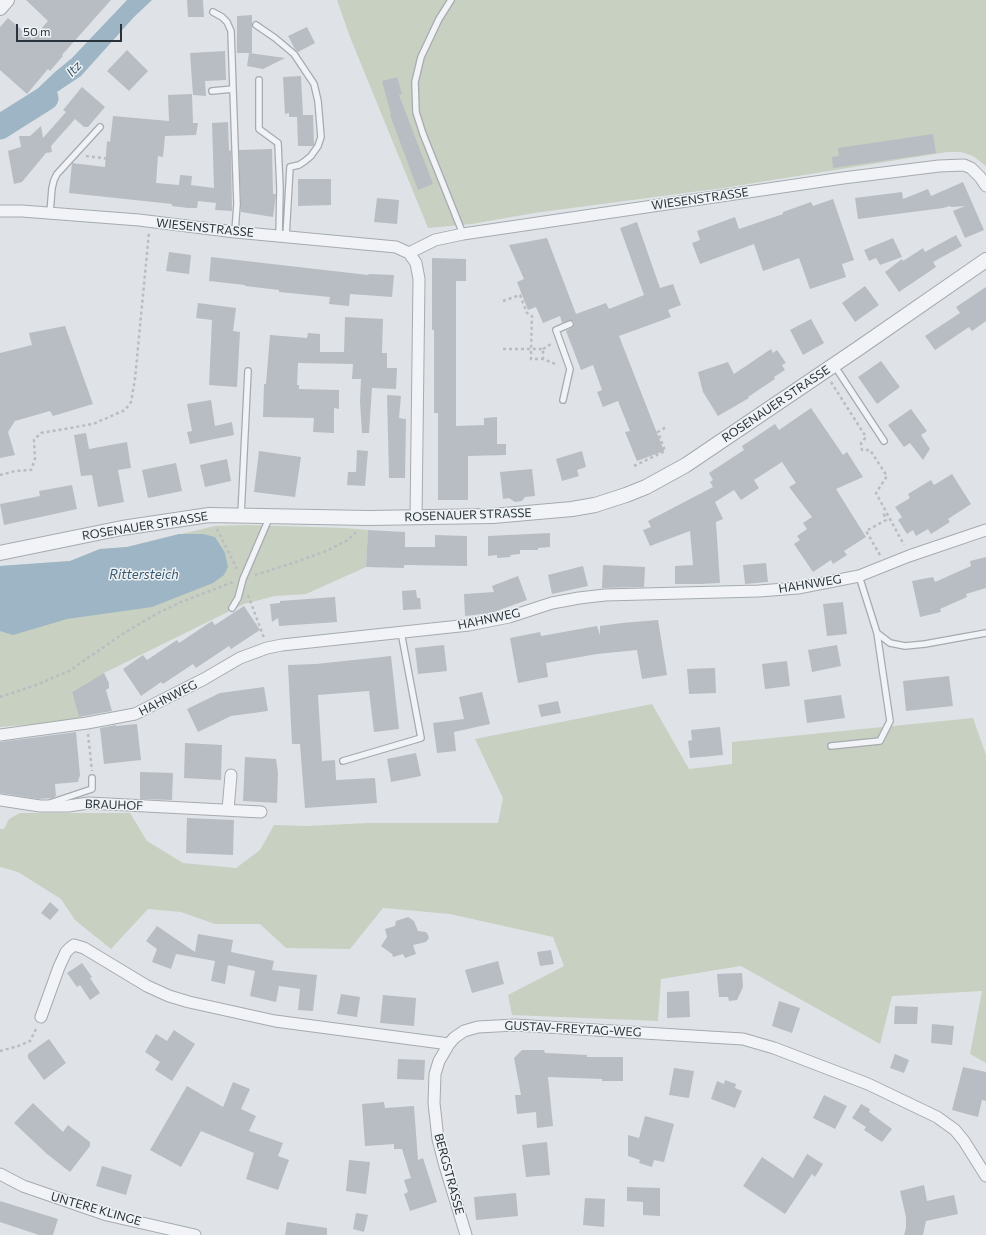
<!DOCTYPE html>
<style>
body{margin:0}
#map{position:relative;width:986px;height:1235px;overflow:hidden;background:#dfe3e7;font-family:Commissioner,sans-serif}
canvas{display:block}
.scale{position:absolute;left:16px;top:24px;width:106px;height:18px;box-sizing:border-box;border:2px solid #2a333c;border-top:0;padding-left:5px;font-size:12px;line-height:14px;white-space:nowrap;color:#2a333c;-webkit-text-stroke:3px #eef2f5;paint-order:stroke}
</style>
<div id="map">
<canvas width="986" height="1235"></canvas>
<div class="scale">50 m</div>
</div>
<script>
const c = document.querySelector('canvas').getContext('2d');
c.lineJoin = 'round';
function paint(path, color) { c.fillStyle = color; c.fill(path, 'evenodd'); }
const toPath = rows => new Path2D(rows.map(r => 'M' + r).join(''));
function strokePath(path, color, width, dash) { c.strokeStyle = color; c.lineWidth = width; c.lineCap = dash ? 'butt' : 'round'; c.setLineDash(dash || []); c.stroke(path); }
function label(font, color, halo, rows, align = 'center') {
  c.font = font + ' Commissioner,sans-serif'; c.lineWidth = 3; c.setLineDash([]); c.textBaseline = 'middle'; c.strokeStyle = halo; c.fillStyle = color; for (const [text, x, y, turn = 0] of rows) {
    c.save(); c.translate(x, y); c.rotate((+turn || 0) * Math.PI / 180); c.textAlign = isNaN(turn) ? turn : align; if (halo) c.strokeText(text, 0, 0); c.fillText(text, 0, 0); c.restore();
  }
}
paint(toPath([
 [337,0,986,0,986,166,973,156,961,152,947,152,723,188,534,213,472,224,428,228,350,37],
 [247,525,345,528,368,530,366,567,306,594,275,596,244,604,104,673,72,692,80,720,0,727,0,566,70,561,100,549,127,547,215,526],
 [652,704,689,769,732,764,732,742,973,718,986,755,986,1063,970,1054,982,991,892,996,880,1044,741,966,661,979,658,1021,512,1015,508,995,564,966,553,937,450,914,383,908,350,949,286,948,260,924,215,924,181,912,148,909,111,949,75,920,61,899,18,872,0,867,0,829,4,829,9,819,20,813,130,813,147,841,183,863,236,868,260,850,274,825,307,826,368,823,498,823,503,798,475,739]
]), '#c7d0c1');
paint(toPath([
 [127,0,152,0,134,17,81,76,57,92,39,117,20,125,13,106,33,93,55,72,72,58],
 [179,534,203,534,215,537,225,553,228,567,224,575,213,583,152,607,67,619,13,635,0,631,0,566,70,561,100,549,127,547]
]), '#9db5c4');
strokePath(toPath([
 [0,127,46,98]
]), '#9db5c4', 25);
paint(toPath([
 [26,0,111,0,62,55,63,56,50,71,48,69,27,94,0,70,0,27,8,18,32,39,48,21],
 [187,0,203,0,204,17,188,17],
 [252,15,252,53,237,53,237,16],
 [307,27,315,43,298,52,295,49,288,36],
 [127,50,148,71,129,91,107,71],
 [225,51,226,80,205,81,206,96,193,95,190,53],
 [249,53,285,58,263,69,247,66],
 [301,76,303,115,313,115,314,145,313,146,298,146,297,117,289,117,289,113,285,114,283,77],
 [397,77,402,94,399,95,433,184,418,190,390,115,391,114,382,81],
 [82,87,105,107,88,127,84,127,75,119,51,146,52,152,46,153,22,182,14,184,8,151,21,147,19,136,30,136,41,126,43,138,66,112,63,110],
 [192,94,193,123,198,123,196,135,165,136,163,157,158,156,156,183,179,185,180,175,192,176,191,185,214,188,212,123,228,122,229,151,231,150,232,211,215,210,216,203,198,201,197,208,188,208,172,206,172,204,69,193,72,163,105,167,107,141,110,142,113,116,169,121,168,95],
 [933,134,936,153,833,168,832,157,839,156,838,148],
 [272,149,273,194,276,194,273,217,241,212,239,150],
 [298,179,331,179,331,205,298,206],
 [963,182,984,230,965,238,953,211,965,206,951,207,950,206,943,208,858,219,855,198,902,192,903,199,928,189,931,196],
 [377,198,399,200,397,224,374,222],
 [833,199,854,260,842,264,846,277,810,289,799,258,763,271,754,244,700,264,692,243,700,240,697,231,735,217,739,229,783,214,783,212,811,202,813,206],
 [637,222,660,288,673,284,681,305,668,310,671,317,619,336,664,451,637,461,625,432,630,431,618,401,603,407,597,392,602,390,593,365,581,370,566,331,573,327,574,322,570,320,562,323,560,316,543,323,536,307,528,310,517,282,524,279,509,245,547,238,576,314,606,303,609,309,644,295,620,228],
 [956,235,962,246,933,262,936,267,899,292,885,272,902,259,903,261,923,248,925,252],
 [893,238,902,257,880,265,876,258,869,261,864,250],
 [169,252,191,255,189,274,166,271],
 [211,257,368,275,369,274,394,275,392,297,350,294,349,306,329,304,330,297,279,292,279,290,245,286,245,285,209,281],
 [432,258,466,259,466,281,456,281,456,426,484,425,484,418,497,417,497,444,506,444,506,455,468,456,468,500,438,500,438,413,434,413,434,330,432,330],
 [865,286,879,305,855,322,842,303],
 [986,287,986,321,972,331,969,327,935,350,925,336,960,313,956,307],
 [198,303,236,308,233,331,240,332,237,387,209,385,212,320,196,318],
 [345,317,383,319,382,353,387,353,387,368,397,368,396,389,372,388,369,433,362,433,360,402,361,379,352,379,353,364,298,363,297,385,299,385,299,389,339,390,339,409,334,408,334,433,313,432,314,418,263,417,264,384,266,384,270,335,307,338,308,333,320,334,320,352,344,352],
 [811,319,824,343,803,355,790,330],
 [65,326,93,404,53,416,50,411,15,421,8,432,15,455,0,458,0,353,32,345,29,333],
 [771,349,773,353,777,350,786,363,782,365,785,370,774,377,775,379,748,397,749,398,718,416,703,392,698,372,728,362,734,374],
 [881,361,900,387,877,404,858,377],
 [387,395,401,396,399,418,406,419,405,478,389,478],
 [211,400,215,426,232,422,234,435,190,444,187,432,192,431,187,404],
 [811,408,843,455,847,452,863,477,836,489,866,537,844,551,847,555,833,564,831,560,813,572,794,544,800,540,797,536,807,529,803,523,812,517,789,487,796,483,782,462,754,480,759,488,741,500,734,490,715,502,723,519,716,522,720,583,700,584,675,584,675,566,693,565,690,531,650,546,643,530,651,527,648,521,713,487,710,482,713,480,709,473,744,450,742,446,775,424,779,430],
 [911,409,927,431,921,435,930,449,923,460,910,443,904,447,888,425],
 [86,433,89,449,127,442,131,468,118,470,124,502,98,507,92,475,81,476,74,435],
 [357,450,368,451,365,486,347,485,348,472,356,472],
 [259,451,301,457,295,497,254,492],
 [582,451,586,467,577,470,579,476,562,481,556,459],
 [227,459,231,481,205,487,200,465],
 [176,463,182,491,148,498,142,470],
 [532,469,535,496,525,497,522,501,515,502,509,498,503,499,500,472],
 [952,474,971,504,948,519,950,522,931,534,928,529,916,536,913,530,907,534,898,520,902,517,895,507,910,498,908,494,931,480,934,485],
 [72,485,77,509,4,525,0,504,40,496,39,491],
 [368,530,405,532,405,547,435,547,435,535,467,536,467,566,404,565,404,568,366,567],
 [550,533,550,547,538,548,538,550,520,550,520,554,510,555,511,557,497,558,497,555,488,556,488,536],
 [986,557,986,588,966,594,967,597,940,609,941,612,920,617,912,581,933,577,935,582,971,566,970,561],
 [766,563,768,582,745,584,743,565],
 [603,565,645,567,644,587,602,588],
 [583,566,588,586,552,594,548,575],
 [518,576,527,600,491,613,465,616,464,594,494,592,492,586],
 [416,590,417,598,420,598,421,609,403,610,402,591],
 [335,597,337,622,279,626,278,618,272,622,270,604,280,603,280,601],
 [843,602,847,634,827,636,823,604],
 [244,606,260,630,231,649,229,646,196,668,193,664,163,684,161,682,141,696,123,669,143,655,147,660,177,640,179,643,212,621,215,625],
 [658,620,667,675,642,679,637,650,597,654,546,663,548,677,518,683,510,638,540,632,541,636,597,626,600,635,600,626,622,623],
 [444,645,447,671,418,674,415,648],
 [837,645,841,666,812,672,808,650],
 [391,656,399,729,374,732,369,691,318,695,322,761,335,760,336,780,375,778,377,803,305,808,300,744,292,744,288,665,316,664],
 [787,661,790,686,765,689,762,664],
 [715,668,716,693,689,694,687,669],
 [104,673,109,683,109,688,106,690,112,711,79,717,72,692],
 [949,676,953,706,906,711,903,681],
 [264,687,268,711,231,716,198,732,187,709,220,693],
 [482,692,490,724,454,732,456,751,437,753,433,723,464,719,459,697],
 [841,695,845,718,807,723,804,700],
 [558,701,561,713,541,717,538,705],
 [137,724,141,760,104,764,100,728,116,725,116,726],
 [720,727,723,755,690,758,688,741,692,740,691,730],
 [76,732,80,775,78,782,55,784,56,796,53,798,38,799,0,793,0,742],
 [185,743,222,745,221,780,184,778],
 [416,753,421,776,391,782,387,759],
 [245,757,276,759,278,773,277,803,243,801],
 [140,772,173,773,172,800,140,799],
 [187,818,234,820,233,855,186,853],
 [50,902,59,910,50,920,41,913],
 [408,917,414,921,418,931,426,932,428,935,429,938,426,942,413,945,416,954,405,958,403,954,393,957,392,954,381,946,387,937,385,929,395,926,396,921],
 [157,926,195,952,198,934,233,940,231,952,274,961,272,970,317,975,313,1011,298,1010,300,989,279,986,276,1002,250,996,255,971,228,965,225,984,211,981,215,961,176,954,171,969,152,962,157,949,146,941],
 [551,950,554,964,540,966,537,952],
 [498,961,504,984,472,993,465,970],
 [82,963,92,977,90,978,100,993,90,1000,80,985,77,987,67,973],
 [742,973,743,987,737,1000,729,1001,728,997,719,997,717,974],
 [689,991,690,1017,667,1018,667,992],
 [341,994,360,997,357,1017,337,1014],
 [383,995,416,998,414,1026,380,1023],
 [779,1001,800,1008,792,1033,772,1026],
 [895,1006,918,1007,917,1024,894,1024],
 [932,1024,954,1026,952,1045,931,1043],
 [174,1030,195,1044,172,1081,155,1070,160,1062,145,1052,156,1034,167,1041],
 [49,1039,66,1063,44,1080,28,1058,28,1054],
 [522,1050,544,1050,545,1053,587,1055,587,1057,623,1057,623,1081,602,1081,602,1079,548,1077,553,1126,537,1128,536,1112,517,1114,515,1095,521,1095,514,1058],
 [895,1054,909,1060,904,1073,890,1068],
 [398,1059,425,1060,424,1080,397,1079],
 [963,1067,986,1072,986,1101,982,1100,978,1117,952,1110],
 [674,1068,694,1071,689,1098,669,1095],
 [725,1080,736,1084,735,1088,742,1091,735,1108,711,1099,717,1081,724,1084],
 [233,1082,250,1089,241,1109,256,1116,249,1131,283,1143,278,1156,289,1160,278,1190,246,1179,254,1153,201,1131,181,1167,150,1150,187,1086,223,1107],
 [824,1095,847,1106,835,1129,813,1118],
 [384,1102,385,1108,414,1106,418,1160,423,1158,437,1202,410,1211,404,1194,408,1192,404,1180,411,1178,402,1149,394,1149,394,1144,365,1146,362,1104],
 [33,1103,63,1132,68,1125,90,1142,90,1146,70,1172,47,1154,14,1123],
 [861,1104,870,1109,869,1112,892,1129,882,1142,864,1130,866,1127,852,1118],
 [645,1116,674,1124,664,1162,654,1160,652,1167,639,1163,640,1160,628,1156,628,1135,639,1138],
 [547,1142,550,1175,526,1177,522,1145],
 [807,1154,823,1164,815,1177,812,1174,785,1214,743,1186,762,1157,793,1178],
 [349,1160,370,1162,366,1194,346,1191],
 [102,1166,132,1175,126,1195,96,1186],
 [924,1185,927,1201,954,1195,958,1214,926,1221,923,1235,904,1235,906,1228,906,1217,900,1191],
 [627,1187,660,1188,660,1216,643,1215,643,1202,627,1201],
 [516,1193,518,1216,476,1220,474,1197],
 [585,1198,605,1199,604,1227,583,1225],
 [0,1201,58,1219,53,1235,39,1235,0,1222],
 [356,1213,368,1215,364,1232,353,1229],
 [287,1222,327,1228,327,1235,285,1235]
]), '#b7bdc3');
const service = toPath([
 [451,0,439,19,421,57,415,82,416,112,423,134,463,234],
 [213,12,222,17,227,22,231,31,237,204,235,232],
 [256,25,275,38,294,54,314,84,318,101,321,137,318,146,311,156,305,161,299,165,290,167,286,237],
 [259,80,259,129,278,143,280,189,279,236],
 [212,91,233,89],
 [50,213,52,188,54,180,57,174,100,127],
 [834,365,884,441],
 [563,400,570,369,556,330,570,324],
 [241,515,248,371],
 [232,608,238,598,243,579,270,516],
 [877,633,890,643,905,646,925,644,986,633],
 [831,746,880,741,890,721,877,633,859,576],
 [343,761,421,738,401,632],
 [50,803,92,789,92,778]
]);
const minor = toPath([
 [0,211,22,211,139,220,235,232,396,247,409,253,416,263,419,279,416,517],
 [409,253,435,240,463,234,843,178,939,166,964,165,971,168,980,177,986,186],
 [0,735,87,723,135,714,204,679,240,658,267,648,282,645,469,625,509,617,552,603,579,598,605,595,759,591,798,588,859,576,909,556,986,530],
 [0,800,40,806,68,806,89,803,261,812],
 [228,810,231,775],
 [41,1017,59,967,66,952,70,948,74,945,84,948,147,986,169,996,189,1002,275,1021,449,1044],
 [0,1174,23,1186,107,1215,195,1235],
 [466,1235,445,1166,438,1139,434,1103,435,1074,439,1061,449,1044,454,1038,464,1031,478,1027,515,1025,709,1037,743,1039,774,1048,868,1084,937,1117,955,1130,964,1141,986,1176]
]);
const tertiary = toPath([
 [0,8,7,0],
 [0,553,122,528,209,515,369,518,493,516,572,509,595,505,626,495,646,487,686,465,859,348,986,260]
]);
strokePath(service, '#a5abb0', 8);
strokePath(minor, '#a5abb0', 13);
strokePath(tertiary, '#a5abb0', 16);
strokePath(toPath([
 [86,156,143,163],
 [503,301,520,295,527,313,532,316,531,349,543,349,543,359],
 [503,349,531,349,531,359,543,359,558,365],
 [543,349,551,344],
 [831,382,866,437,861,443,862,450,870,450,887,476,876,493,904,545],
 [634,466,665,451,658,432,666,427],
 [0,475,15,471,31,470,35,459,34,440,41,433,93,424,125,410,131,402,135,379,149,232],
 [217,529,237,569],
 [880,555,866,531,886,520,884,514,886,512],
 [255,575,296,562,326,551,348,540,356,532],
 [248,595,264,638],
 [0,697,36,685,69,671,124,633,158,613,181,602,233,582],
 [88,734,92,771],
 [0,1051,18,1046,30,1041,37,1027]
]), '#b9bdc2', 2.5, [3, 3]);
strokePath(service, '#f1f3f6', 5.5);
strokePath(minor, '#f1f3f6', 11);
strokePath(tertiary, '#f1f3f6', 14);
label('12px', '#2a333c', '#eef2f5', [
 ["WIESENSTRASSE",700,199,-8],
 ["WIESENSTRASSE",205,228,6],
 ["ROSENAUER STRASSE",776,404,-34],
 ["ROSENAUER STRASSE",468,515,-2],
 ["ROSENAUER STRASSE",145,526,-9],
 ["HAHNWEG",810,584,-9],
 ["HAHNWEG",489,619,-12],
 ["HAHNWEG",168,698,-27],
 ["BRAUHOF",114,805,2],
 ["GUSTAV-FREYTAG-WEG",573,1029,3],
 ["BERGSTRASSE",449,1174,75],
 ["UNTERE KLINGE",96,1209,16]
]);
label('italic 13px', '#38566c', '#eef2f5', [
 ["Itz",74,69,-47],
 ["Rittersteich",144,575]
]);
</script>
